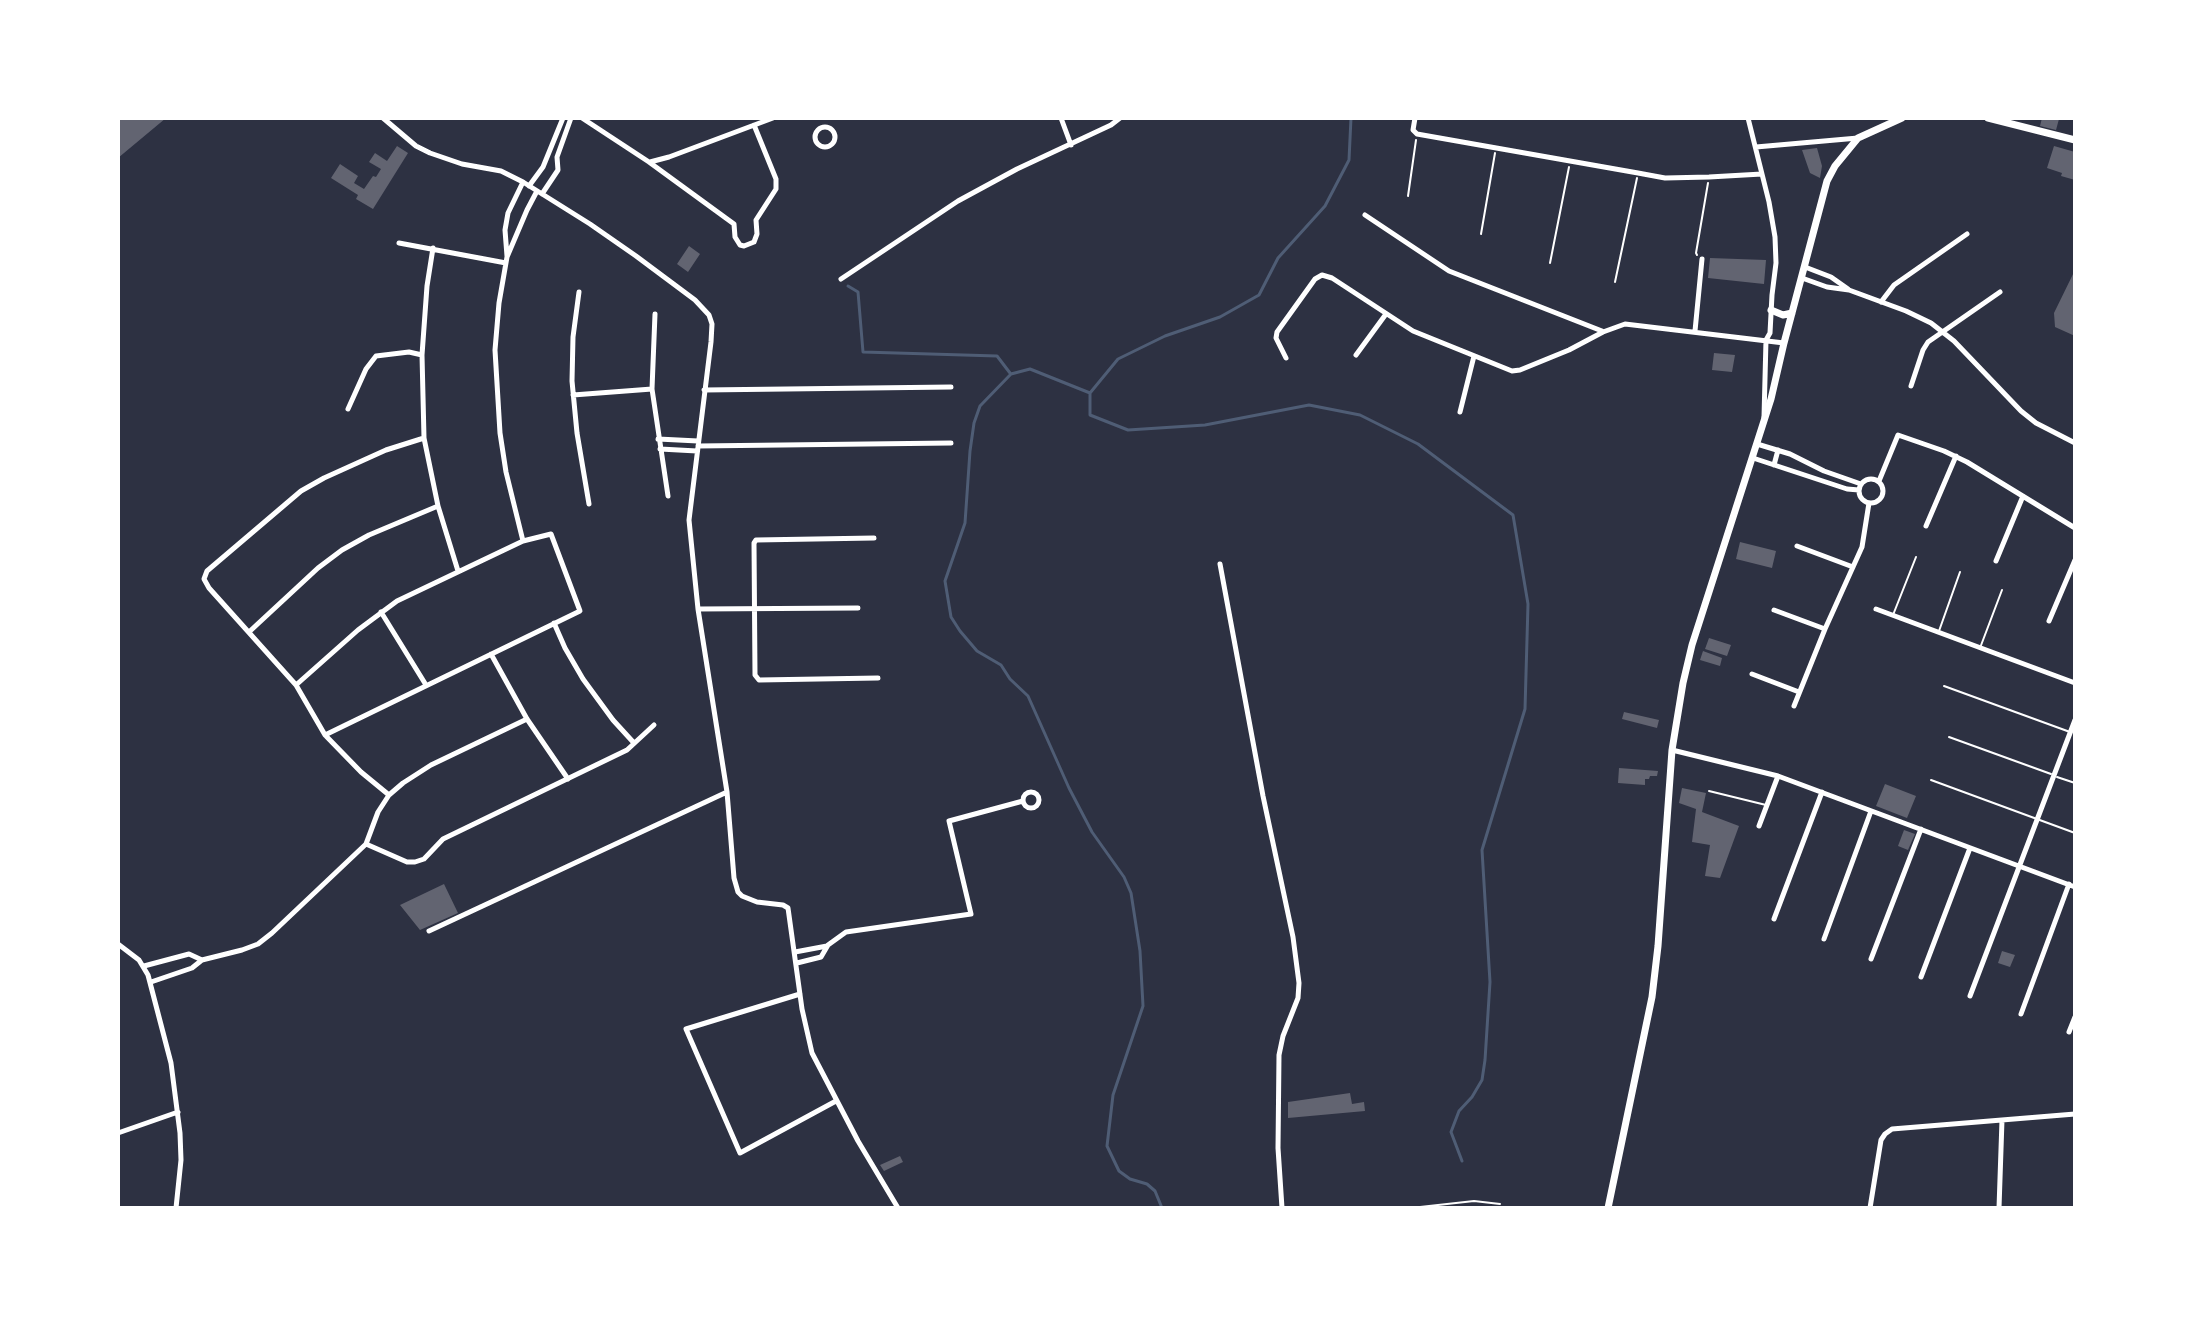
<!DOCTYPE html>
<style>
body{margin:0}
#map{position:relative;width:2193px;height:1326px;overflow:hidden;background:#2d3142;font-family:"PT Serif",serif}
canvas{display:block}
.frame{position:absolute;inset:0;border:120px solid #fff;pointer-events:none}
</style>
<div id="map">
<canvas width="2193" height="1326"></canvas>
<div class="frame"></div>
</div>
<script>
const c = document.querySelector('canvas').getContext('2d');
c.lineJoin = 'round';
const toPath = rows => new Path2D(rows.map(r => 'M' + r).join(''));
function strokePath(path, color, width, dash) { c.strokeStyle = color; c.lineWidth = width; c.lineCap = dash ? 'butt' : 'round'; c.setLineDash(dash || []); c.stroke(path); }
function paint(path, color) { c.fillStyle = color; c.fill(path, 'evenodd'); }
strokePath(toPath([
 [1351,118,1349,160,1325,206,1278,258,1259,295,1220,317,1165,336,1118,359,1090,393,1090,415,1128,430,1205,425,1309,405,1360,415,1418,444,1513,515,1528,604,1525,709,1482,850,1490,982,1485,1060,1482,1080,1472,1097,1459,1111,1451,1132,1462,1161],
 [848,286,858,292,863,352,997,356,1010,373],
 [1090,393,1030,369,1011,374,980,406,974,423,970,451,965,523,945,581,951,617,960,631,977,651,1001,665,1010,679,1028,696,1069,788,1092,832,1124,877,1131,893,1140,951,1143,1006,1113,1095,1107,1146,1119,1171,1130,1179,1147,1184,1155,1191,1162,1208]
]), '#4f5d75', 3);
paint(toPath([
 [122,118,166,118,118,158,118,121],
 [2042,118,2059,119,2056,130,2040,126],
 [397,146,408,153,373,209,356,199,358,195,331,178,340,164,358,176,354,183,364,189,373,176,376,177,381,169,369,162,375,153,387,161],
 [2054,146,2075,152,2075,180,2061,176,2062,173,2047,168],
 [1817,148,1822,166,1820,178,1810,173,1802,150],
 [689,246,700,254,688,272,677,264],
 [1710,258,1766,260,1764,284,1708,278],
 [2075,270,2075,336,2055,327,2054,313],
 [1714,353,1735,355,1732,372,1712,370],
 [1740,542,1776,551,1772,568,1736,559],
 [1709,638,1731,645,1727,656,1705,649],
 [1703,651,1722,658,1720,666,1700,660],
 [1624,712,1659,720,1657,728,1622,719],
 [1619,768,1658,771,1657,776,1650,776,1649,779,1645,779,1645,785,1618,783],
 [1885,784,1916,796,1907,818,1876,806],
 [1682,788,1706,793,1702,812,1739,826,1720,878,1705,876,1710,845,1692,842,1696,809,1679,803],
 [1904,830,1915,834,1908,850,1898,846],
 [444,884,458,913,420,930,400,905],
 [2002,951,2015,955,2010,967,1998,963],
 [1350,1093,1352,1104,1364,1102,1365,1111,1288,1118,1288,1102],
 [900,1156,903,1162,884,1171,880,1165]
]), '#626471');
strokePath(toPath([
 [1408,196,1416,140],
 [1481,234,1495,153],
 [1697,255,1696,253,1708,183],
 [1550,263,1569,167],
 [1615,282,1637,178]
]), '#fff', 2);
strokePath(toPath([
 [1893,615,1916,557],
 [1939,631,1960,572],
 [1980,648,2002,590],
 [1944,686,2070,732],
 [1949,737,2051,774],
 [2057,777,2075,783],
 [1931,780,2075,833],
 [1709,791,1766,805],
 [1411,1208,1474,1201,1500,1204]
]), '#fff', 2);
strokePath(toPath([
 [383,118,416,146,430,153,462,164,501,171,523,182,590,224,636,256,695,300,709,315,712,324,711,342,689,520,698,609,727,792,734,878,738,892,742,896,757,902,783,905,788,908,802,1009,812,1053,858,1141,898,1208],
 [582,118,649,162,734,224,735,237,740,245,744,246,754,242,757,234,756,220,776,189,776,179,754,125],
 [1061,118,1071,145],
 [1415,118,1413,130,1417,134,1638,173,1665,178,1709,177,1762,174],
 [1748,118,1769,202,1775,237,1776,263,1772,295,1770,333,1766,340,1764,417],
 '815 137a10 10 0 1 1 20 0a10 10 0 1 1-20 0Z',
 [1756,147,1858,138],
 [650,162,669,157,773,118],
 [529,186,543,167,563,118],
 [542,194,558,170,557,157,571,118],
 [1365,215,1449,271,1602,331],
 [399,243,506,263],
 [433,248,427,286,422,355,424,438,438,506,458,571],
 [507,256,505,230,508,213,523,182],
 [1805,267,1831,277,1848,289],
 [1802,278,1827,287,1849,290,1906,311,1931,323,1954,341,2021,411,2036,423,2075,443],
 [841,279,958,201,1017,169,1111,125,1120,118],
 [579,292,573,337,572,381,577,433,589,504],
 [1881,302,1894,285,1967,234],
 [655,314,652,389,668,496],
 [1695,331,1702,259],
 [1356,355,1386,314],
 [1286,358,1276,338,1277,332,1315,279,1322,275,1332,278,1413,331,1512,371,1520,370,1569,350,1603,332,1625,324,1784,343],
 [1911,386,1923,350,1928,342,2000,292],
 [704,390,951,387],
 [573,395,652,389],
 [348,409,366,369,376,356,409,352,422,355],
 [1460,412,1474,356],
 [658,439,698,441],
 [1757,444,1790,454,1824,471,1861,484],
 [698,446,951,443],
 [660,449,697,451],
 [1753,458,1847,489,1859,490],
 [1774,465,1778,450],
 '1859 491a12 12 0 1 1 24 0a12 12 0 1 1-24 0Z',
 [1879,481,1898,435,1944,451,1967,462,2075,528],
 [1926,526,1956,456],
 [874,538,756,540,754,543,755,675,759,680,878,678],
 [523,541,506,472,500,433,495,350,499,303,507,257,527,210,537,191],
 [1797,546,1853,567],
 [1996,561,2023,496],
 [1220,564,1263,796,1293,937,1299,983,1298,998,1283,1036,1279,1055,1278,1148,1282,1208],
 [698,609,858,608],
 [1876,609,2075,683],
 [1774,610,1825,629],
 [381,612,426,685],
 [2049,621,2075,560],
 [554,623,565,648,583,679,613,720,634,743],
 [249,632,318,568,342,550,369,535,438,506],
 [491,654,527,719,568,779],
 [1752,674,1799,692],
 [296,685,358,630,397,601,523,541,551,534,580,611,325,735],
 [1794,706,1825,629,1862,547,1869,503],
 [1672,750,1778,776,2075,887],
 '1023 800a8 8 0 1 1 16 0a8 8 0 1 1-16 0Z',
 [389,795,361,772,325,735,296,685,209,588,204,579,207,571,301,491,324,478,386,450,424,438],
 [1759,826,1778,776],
 [366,844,407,862,415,862,424,859,443,839,627,750,654,725],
 [1774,919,1822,792],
 [429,931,727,792],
 [1824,939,1871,811],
 [118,944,139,960,148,975,171,1063,180,1133,181,1160,176,1208],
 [795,952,827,946],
 [1871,959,1921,829],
 [797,963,821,957,828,945,846,932,971,914,949,821,1023,801],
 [144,966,189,954,202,960],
 [1921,977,1970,848],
 [151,982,192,968,202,960,242,950,258,944,272,933,366,844,378,812,389,795,403,783,431,765,527,719],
 [800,994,686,1029,740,1153,836,1101],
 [1970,996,2075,720],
 [2021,1014,2069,884],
 [2069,1032,2075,1017],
 [118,1133,178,1112],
 [1870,1208,1881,1140,1885,1134,1892,1129,2075,1114],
 [1999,1208,2002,1120]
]), '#fff', 5);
strokePath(toPath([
 [1988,118,2075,140],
 [1771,310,1783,315,1792,313],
 [1608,1208,1652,997,1658,946,1672,750,1683,683,1692,645,1771,399,1784,343,1827,181,1835,166,1858,138,1902,118]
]), '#fff', 7);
</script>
